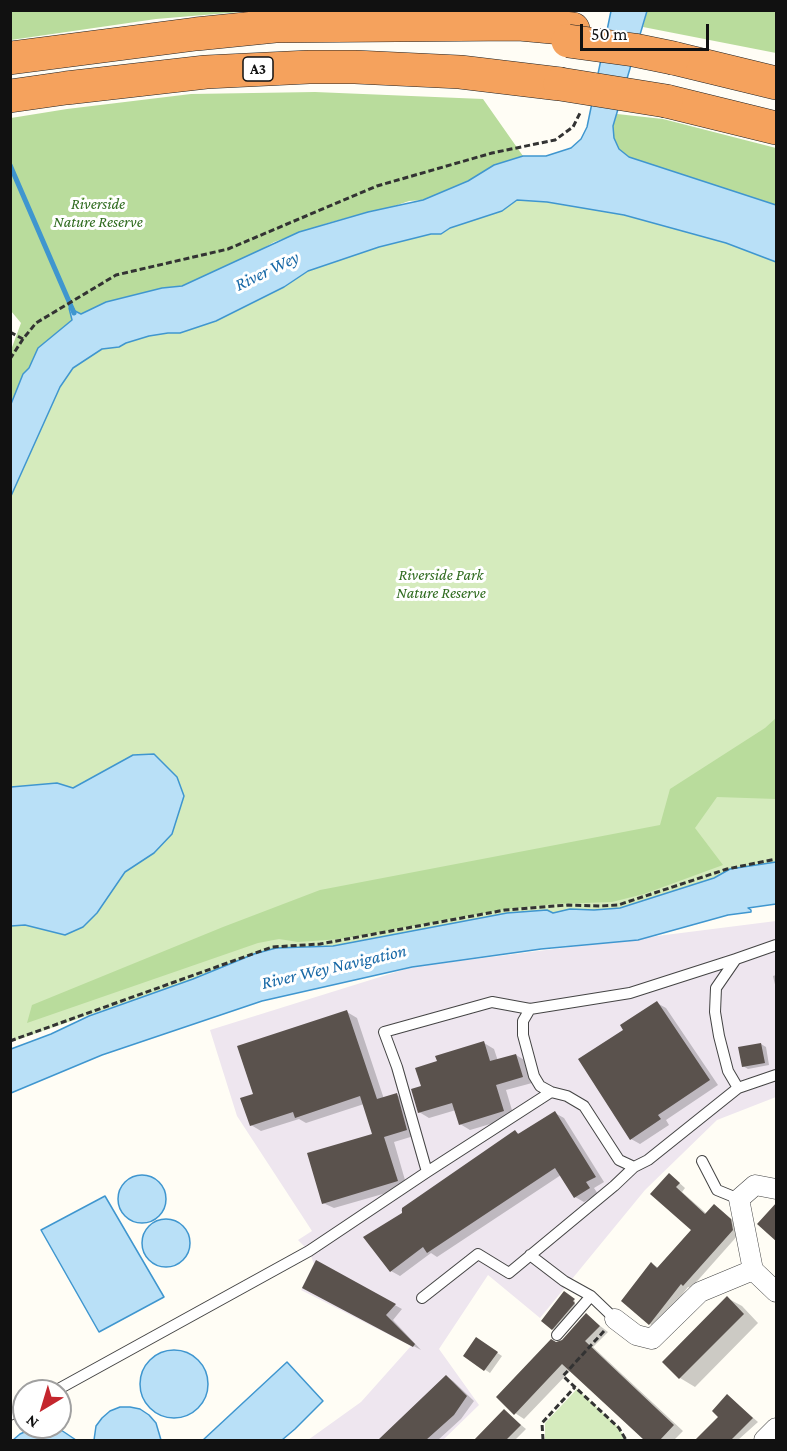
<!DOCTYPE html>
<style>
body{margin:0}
#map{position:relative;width:787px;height:1451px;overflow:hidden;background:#fffdf5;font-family:"Crimson Pro",serif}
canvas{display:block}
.frame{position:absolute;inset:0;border:12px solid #111;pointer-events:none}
.north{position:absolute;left:12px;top:1379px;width:60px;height:60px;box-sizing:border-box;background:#fff;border:2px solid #a0a0a0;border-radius:50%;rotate:218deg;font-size:16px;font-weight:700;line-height:24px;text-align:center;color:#111}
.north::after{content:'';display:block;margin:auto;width:21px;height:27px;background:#c4262e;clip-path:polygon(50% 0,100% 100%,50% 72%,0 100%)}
.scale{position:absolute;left:580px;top:24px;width:129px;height:27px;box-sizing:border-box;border:3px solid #111;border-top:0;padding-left:8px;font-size:18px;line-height:21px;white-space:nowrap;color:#111;-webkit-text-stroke:4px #fff;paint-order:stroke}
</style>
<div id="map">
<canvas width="787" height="1451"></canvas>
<div class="frame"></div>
<div class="north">N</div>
<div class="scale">50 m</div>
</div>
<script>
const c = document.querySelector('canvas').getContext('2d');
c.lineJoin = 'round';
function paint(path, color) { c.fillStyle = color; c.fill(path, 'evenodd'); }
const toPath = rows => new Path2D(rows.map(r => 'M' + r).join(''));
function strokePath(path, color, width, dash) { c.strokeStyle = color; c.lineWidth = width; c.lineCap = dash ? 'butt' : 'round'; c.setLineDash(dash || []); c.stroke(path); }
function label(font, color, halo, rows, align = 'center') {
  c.font = font + ' "Crimson Pro",serif'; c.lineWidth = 6; c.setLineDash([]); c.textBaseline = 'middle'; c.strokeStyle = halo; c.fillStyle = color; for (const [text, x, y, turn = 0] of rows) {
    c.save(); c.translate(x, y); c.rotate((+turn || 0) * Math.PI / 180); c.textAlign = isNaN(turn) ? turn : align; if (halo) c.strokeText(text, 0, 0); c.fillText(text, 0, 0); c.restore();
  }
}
paint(toPath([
 [776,921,776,1097,717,1120,645,1190,540,1318,488,1275,439,1349,479,1405,443,1440,308,1440,361,1402,411,1346,301,1290,314,1264,309,1251,298,1240,312,1231,237,1116,210,1030,412,967]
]), '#eee6ef');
paint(toPath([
 [517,200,547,202,624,215,726,243,776,262,776,862,730,869,714,878,620,908,594,910,570,909,553,913,507,913,333,946,276,948,254,954,193,979,11,1042,11,496,60,387,73,368,102,349,119,347,126,343,149,336,168,333,180,333,216,321,284,287,307,271,379,247,431,234,441,234,450,228,502,211],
 [577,1389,619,1428,626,1440,545,1440,545,1423]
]), '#d5ebbd');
paint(toPath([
 [10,11,11,10,252,11,156,19,11,40],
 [647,11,776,11,776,53,643,27],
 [315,92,483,99,523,156,494,165,468,181,423,200,409,201,383,210,368,212,328,223,274,242,255,253,182,286,162,288,106,302,81,315,69,308,72,320,38,348,29,368,23,374,11,404,11,350,21,323,11,311,11,118,67,109,191,94],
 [617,114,663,119,776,148,776,205,629,157,619,150,614,138,613,126],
 [776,718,776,799,717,797,695,828,723,865,644,894,612,902,554,904,500,910,341,939,298,942,279,939,258,943,27,1023,32,1005,223,927,320,890,660,825,670,789,765,728]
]), '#b9dc9c');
const water = toPath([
 [611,11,647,11,613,126,614,138,619,149,629,157,776,205,776,262,726,243,624,215,547,202,517,200,502,211,450,228,441,234,431,234,379,247,308,271,284,287,216,321,180,333,168,333,149,336,126,343,119,347,102,349,73,368,60,387,11,496,11,404,23,374,29,368,38,348,72,320,69,308,72,306,75,311,81,314,106,302,162,288,182,286,299,232,368,212,423,200,468,181,494,165,523,156,546,156,571,148,581,139,587,127,611,11],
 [154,754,177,777,184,796,172,834,154,853,125,872,97,913,83,927,65,935,25,925,11,926,11,787,57,783,73,788,133,755,154,754],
 [776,862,776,904,748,908,751,910,751,912,728,915,638,940,541,949,412,967,262,1001,102,1055,11,1093,11,1049,51,1034,89,1016,193,979,254,954,276,948,333,946,507,913,547,910,553,913,570,909,594,910,620,908,714,878,730,869,776,862],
 '118 1199a24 24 0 1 1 48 0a24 24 0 1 1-48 0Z',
 [105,1196,164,1297,99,1332,41,1230,105,1196],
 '142 1243a24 24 0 1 1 48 0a24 24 0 1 1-48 0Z',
 '140 1384a34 34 0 1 1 68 0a34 34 0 1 1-68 0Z',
 [287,1362,323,1401,295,1429,282,1440,203,1440,287,1362],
 [120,1407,130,1407,140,1409,149,1415,156,1423,161,1440,94,1440,96,1426,102,1418,110,1411,120,1407],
 [43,1427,61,1430,76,1440,13,1440,20,1434,33,1428,43,1427]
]);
paint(water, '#b9e0f7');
strokePath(water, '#3f96cf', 1.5);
paint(toPath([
 [776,975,776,989,773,976],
 [657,1003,666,1008,718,1085,666,1120,669,1125,640,1144,631,1139,625,1030],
 [347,1012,357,1018,384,1099,397,1095,407,1101,417,1135,394,1142,407,1187,334,1208,323,1203,374,1135,364,1104,306,1123,299,1119,261,1131,251,1125,255,1095],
 [484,1043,494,1049,498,1061,516,1055,526,1061,532,1083,506,1090,514,1117,470,1130,460,1124,456,1110,429,1118,419,1112,423,1087,439,1062],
 [761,1044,766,1047,769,1065,748,1069,743,1066],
 [555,1113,564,1118,604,1182,594,1188,598,1194,584,1202,575,1197,561,1175,437,1257,431,1253,400,1276,391,1271,365,1237,403,1213,401,1210,515,1132,520,1134],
 [675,1179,685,1188,682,1192,707,1214,714,1206,721,1210,737,1224,739,1234,691,1288,688,1287,656,1328,650,1324,652,1264,659,1268,693,1230,652,1194],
 [317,1262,402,1309,393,1320,421,1350,304,1287],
 [564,1293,575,1301,574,1303,576,1305,554,1330,543,1320],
 [727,1298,742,1306,758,1323,695,1387,680,1378,664,1362],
 [586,1315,608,1332,593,1347,683,1431,674,1440,646,1440,571,1370,524,1419,515,1413,556,1344,563,1342],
 [481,1342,502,1356,490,1373,465,1356],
 [446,1376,453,1381,474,1401,461,1419,438,1440,380,1440],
 [728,1396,758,1422,738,1440,698,1440,720,1417],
 [504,1411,526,1429,515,1440,476,1440]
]), '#0003');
strokePath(toPath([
 [10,165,74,313]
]), '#3f96cf', 5);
paint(toPath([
 [657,1001,710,1080,658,1115,661,1119,630,1140,578,1059,623,1030,620,1025],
 [347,1010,377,1099,397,1093,407,1130,384,1137,398,1181,322,1204,307,1153,372,1134,360,1096,295,1118,293,1112,250,1126,240,1098,253,1094,237,1046],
 [484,1041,490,1061,516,1054,523,1077,496,1085,504,1111,459,1125,452,1103,418,1113,411,1089,421,1086,415,1068,437,1061,435,1056],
 [761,1043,765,1063,742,1067,738,1047],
 [555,1111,596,1177,586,1182,590,1188,574,1198,555,1168,427,1253,423,1247,390,1272,363,1237,402,1213,402,1208,515,1130,518,1134],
 [669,1173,680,1183,676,1187,705,1214,714,1204,731,1219,733,1230,683,1286,681,1284,649,1325,621,1301,651,1262,657,1268,691,1230,650,1194],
 [777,1202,777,1242,757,1224],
 [316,1260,396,1304,386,1315,415,1344,413,1347,302,1288],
 [564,1291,575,1299,573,1301,575,1303,552,1330,541,1321],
 [727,1296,744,1314,679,1379,662,1362],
 [586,1313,600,1326,585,1341,674,1425,660,1440,644,1440,562,1364,514,1415,496,1397,551,1339,556,1342,562,1340],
 [476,1337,498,1352,484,1371,463,1356],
 [446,1375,467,1396,454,1415,426,1440,378,1440],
 [727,1394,753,1418,731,1440,695,1440,718,1417,712,1411],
 [504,1409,521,1425,506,1440,474,1440]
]), '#5a524d');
const lane = toPath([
 [530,1009,523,1021,523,1035,534,1076,540,1086,551,1092,567,1096,584,1106,619,1160,634,1167],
 [738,1088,728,1071,719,1036,715,1012,716,988,736,959,776,945],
 [702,1161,717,1190,739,1199],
 [427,1172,397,1067,384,1032,492,1002,530,1009,630,993,736,959],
 [530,1255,564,1281,591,1296],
 [422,1298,478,1254,509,1273,614,1186,634,1167,648,1160,738,1088,776,1075],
 [557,1335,591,1296,615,1319],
 [55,1391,309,1251,427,1172,551,1092],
 [10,1415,24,1408]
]);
const street = toPath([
 [753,1270,739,1199,755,1185,776,1189],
 [615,1319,636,1335,652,1339,700,1292,753,1270,776,1292],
 [764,1440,776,1428]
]);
const highway = toPath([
 [10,58,196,34,275,26,519,24,573,29],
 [673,58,776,83],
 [10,96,66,88,206,72,309,67,355,67,460,72,560,84],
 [666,101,776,128]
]);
strokePath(lane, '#444', 12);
strokePath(street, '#444', 21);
strokePath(highway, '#222', 34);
strokePath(toPath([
 [10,332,23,339],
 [10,359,23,339,36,323,116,275,228,249,377,186,492,153,555,140,573,127,580,113],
 [10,1041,272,947,320,944,505,910,568,905,600,906,618,905,727,869,776,859],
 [604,1331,563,1376,619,1428,626,1440],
 [543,1440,542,1423,575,1387]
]), '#333', 3, [6, 3]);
strokePath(lane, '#fff', 10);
strokePath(street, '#fff', 20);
strokePath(highway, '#f5a25d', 33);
const highwayBridge = toPath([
 [568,41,634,50,673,58],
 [560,84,666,101]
]);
strokePath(highwayBridge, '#222', 34, []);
strokePath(highwayBridge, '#f5a25d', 33);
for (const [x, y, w] of [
 [258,69,30]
]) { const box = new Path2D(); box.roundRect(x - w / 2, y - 12, w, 24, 4.5); c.fillStyle = '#fff'; c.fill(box); strokePath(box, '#111', 1.5); }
label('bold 15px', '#111', null, [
 ["A3",258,69]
]);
label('italic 16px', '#2f6b1f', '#fff', [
 ["Riverside",98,204],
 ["Nature Reserve",98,222],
 ["Riverside Park",441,575],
 ["Nature Reserve",441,593]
]);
label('italic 18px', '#1768a6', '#fff', [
 ["River Wey",267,271,-26],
 ["River Wey Navigation",334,967,-13]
]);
</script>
